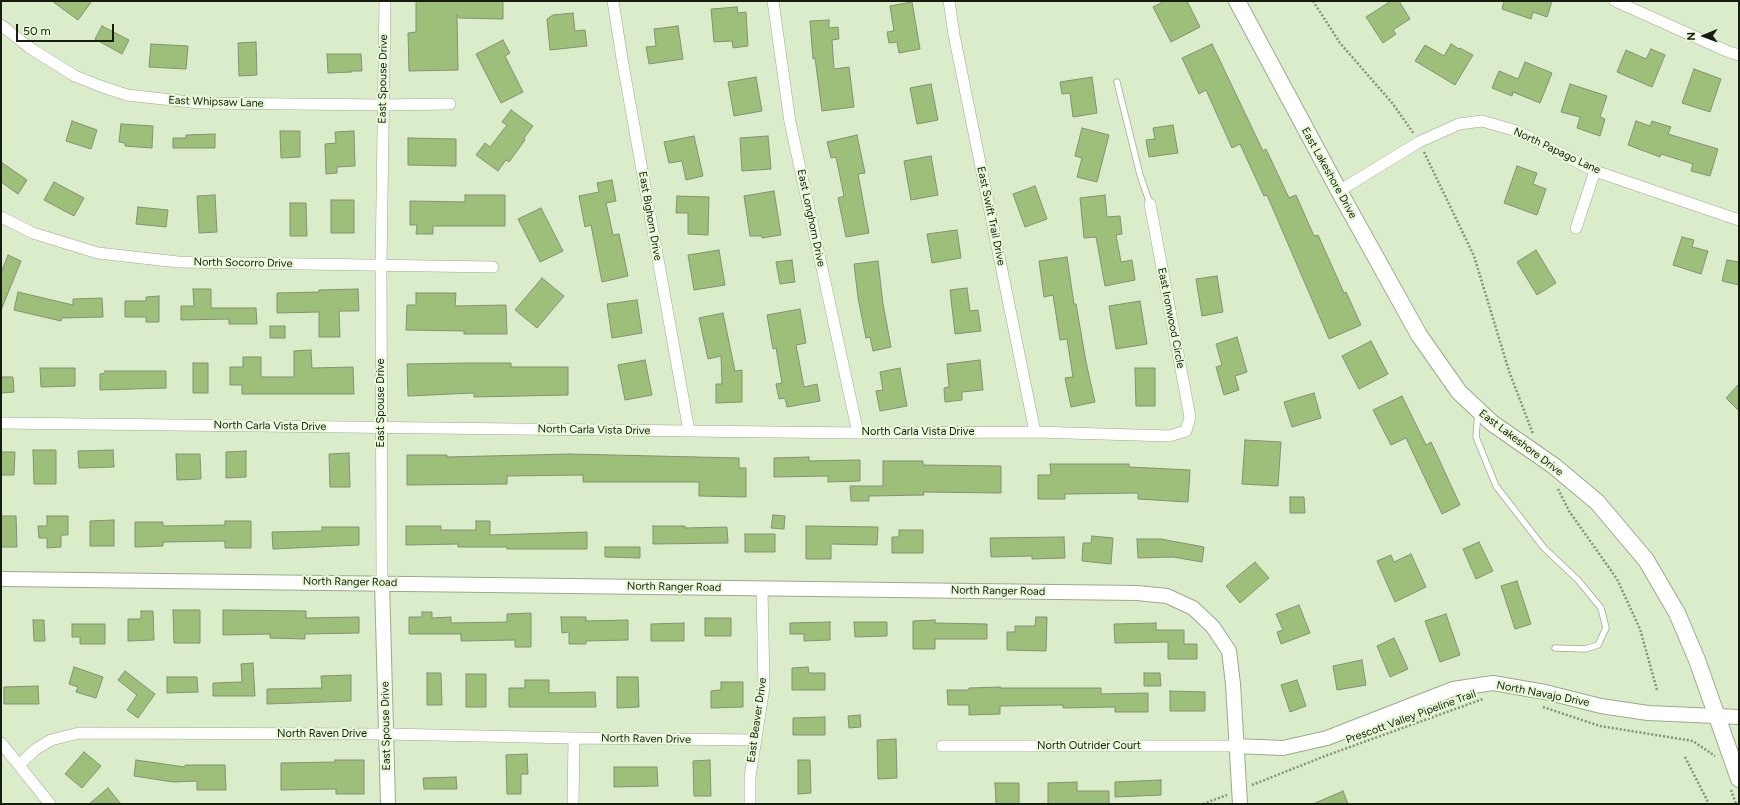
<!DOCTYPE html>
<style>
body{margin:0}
#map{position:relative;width:1740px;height:805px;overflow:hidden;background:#daecc9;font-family:Figtree,sans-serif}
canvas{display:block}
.frame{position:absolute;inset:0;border:2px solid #161c10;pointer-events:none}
.north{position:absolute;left:1684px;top:16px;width:40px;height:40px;-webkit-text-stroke:3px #e7f9d6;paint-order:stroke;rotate:269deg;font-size:11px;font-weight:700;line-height:16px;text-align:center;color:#161c10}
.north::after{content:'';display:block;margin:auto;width:14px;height:18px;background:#161c10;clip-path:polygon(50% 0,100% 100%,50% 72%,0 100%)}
.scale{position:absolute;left:16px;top:24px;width:98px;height:18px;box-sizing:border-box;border:2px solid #161c10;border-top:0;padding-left:5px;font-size:12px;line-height:14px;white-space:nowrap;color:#161c10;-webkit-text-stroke:3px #e7f9d6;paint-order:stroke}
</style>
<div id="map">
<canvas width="1740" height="805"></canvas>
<div class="frame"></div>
<div class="north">N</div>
<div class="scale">50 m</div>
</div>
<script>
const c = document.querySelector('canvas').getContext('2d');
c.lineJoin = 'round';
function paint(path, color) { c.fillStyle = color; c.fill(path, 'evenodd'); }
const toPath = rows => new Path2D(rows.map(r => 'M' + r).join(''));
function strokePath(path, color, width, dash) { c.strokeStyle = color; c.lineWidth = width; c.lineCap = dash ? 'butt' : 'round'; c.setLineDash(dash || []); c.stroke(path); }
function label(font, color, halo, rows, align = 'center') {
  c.font = font + ' Figtree,sans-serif'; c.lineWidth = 4; c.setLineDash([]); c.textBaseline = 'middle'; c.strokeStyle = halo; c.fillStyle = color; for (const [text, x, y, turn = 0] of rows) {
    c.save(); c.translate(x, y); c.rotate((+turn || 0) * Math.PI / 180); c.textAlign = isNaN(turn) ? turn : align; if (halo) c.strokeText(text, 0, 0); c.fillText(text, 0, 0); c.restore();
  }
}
const building = toPath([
 [52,1,92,1,78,20,52,1],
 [416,1,503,1,503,19,459,18,457,15,458,70,409,71,408,33,416,32,416,1],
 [1165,1,1187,1,1200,27,1171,42,1153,7,1165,1],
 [1391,1,1399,1,1410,19,1393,30,1396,34,1383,43,1366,17,1391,1],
 [1504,1,1552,1,1547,17,1533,12,1531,19,1502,9,1504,1],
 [912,2,920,49,899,53,897,42,889,43,887,32,894,31,890,6,912,2],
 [737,7,738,13,746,12,748,46,733,48,732,41,714,42,711,9,737,7],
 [573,13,575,31,585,30,587,46,550,50,547,19,553,15,573,13],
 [829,20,829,28,838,27,839,39,832,40,834,69,849,67,854,107,822,111,815,58,813,59,810,21,829,20],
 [102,26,129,40,122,54,95,39,102,26],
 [678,26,683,59,649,64,646,47,656,46,654,29,678,26],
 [503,40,510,53,505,56,523,92,501,103,476,54,503,40],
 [256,42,257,75,239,76,238,43,256,42],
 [151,44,188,46,186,69,149,67,151,44],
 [1212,44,1263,151,1266,149,1289,198,1296,195,1314,236,1318,235,1344,293,1346,292,1361,325,1329,339,1267,195,1264,196,1240,144,1232,148,1206,90,1199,94,1182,58,1212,44],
 [1451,44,1459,49,1460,48,1473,55,1455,85,1415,61,1425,45,1444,56,1451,44],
 [1651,49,1665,55,1652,87,1617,72,1626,50,1646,59,1651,49],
 [327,54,361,54,362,71,352,71,352,72,328,73,327,54],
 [1525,62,1552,73,1540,103,1513,92,1512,96,1492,88,1499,71,1518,79,1525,62],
 [1694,69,1721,79,1710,112,1682,103,1694,69],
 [756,77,762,111,734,116,728,82,756,77],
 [1092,77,1097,113,1073,117,1070,93,1062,94,1060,82,1092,77],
 [931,84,938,120,917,124,910,88,931,84],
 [1570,84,1607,96,1600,117,1605,119,1600,136,1577,128,1580,117,1561,112,1570,84],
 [511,110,533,126,524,138,525,140,509,162,506,160,498,171,476,155,485,143,490,147,507,125,502,122,511,110],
 [72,121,97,130,91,149,66,141,72,121],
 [1636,121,1650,126,1652,121,1671,127,1668,134,1718,149,1710,176,1691,171,1693,164,1661,154,1660,157,1628,145,1636,121],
 [121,124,153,126,152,148,125,146,125,143,119,142,121,124],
 [1173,125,1178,153,1149,157,1146,140,1155,139,1153,128,1173,125],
 [1082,128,1109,135,1097,182,1077,177,1082,158,1075,156,1082,128],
 [280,131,300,131,300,157,281,158,280,131],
 [354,131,355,166,337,167,337,173,326,174,325,144,336,143,335,132,354,131],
 [215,134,215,148,173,148,173,138,186,138,186,135,215,134],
 [857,135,865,173,858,174,869,233,846,237,838,198,844,196,836,157,831,158,827,142,857,135],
 [694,136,703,176,686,180,682,161,669,163,664,142,694,136],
 [768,136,771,169,742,171,740,138,768,136],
 [408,138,456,139,456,166,408,165,408,138],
 [931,156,938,195,911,200,904,161,931,156],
 [1,162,27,180,18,194,1,182,1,162],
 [1517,166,1537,173,1533,184,1546,189,1537,215,1504,203,1517,166],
 [612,180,616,201,606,203,613,235,619,234,628,276,602,282,591,225,585,227,579,196,599,192,597,183,612,180],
 [54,182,84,198,74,216,44,200,54,182],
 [1035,186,1047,219,1025,227,1013,194,1035,186],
 [774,191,781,235,762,238,762,236,750,236,744,196,774,191],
 [215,195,217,232,199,233,197,196,215,195],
 [465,195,505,195,505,226,433,226,433,234,416,234,417,225,410,225,410,201,465,202,465,195],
 [1105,195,1107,217,1120,216,1122,234,1116,235,1121,262,1132,260,1135,280,1105,286,1096,237,1084,238,1080,198,1105,195],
 [677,196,709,197,708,235,688,234,688,213,676,213,677,196],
 [331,200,354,200,354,233,331,233,331,200],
 [290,203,306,203,307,236,290,236,290,203],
 [138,207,168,210,166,227,136,224,138,207],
 [541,208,563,251,540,262,518,219,541,208],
 [957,230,961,258,932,263,927,234,957,230],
 [1682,237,1694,240,1692,247,1708,251,1701,274,1673,265,1682,237],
 [719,250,725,285,694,290,688,255,719,250],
 [1536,250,1556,283,1537,295,1517,262,1536,250],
 [8,255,21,261,1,310,1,273,8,255],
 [1067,257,1074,304,1076,304,1086,362,1095,402,1071,407,1065,378,1073,377,1067,339,1060,340,1053,295,1044,297,1039,261,1067,257],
 [792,260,795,282,780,284,776,262,792,260],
 [1727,260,1739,262,1739,285,1722,281,1727,260],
 [878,261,883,304,891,347,873,351,870,337,866,338,858,298,854,264,878,261],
 [1217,276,1223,312,1202,316,1196,279,1217,276],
 [542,278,564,296,537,328,515,310,542,278],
 [967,288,970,311,978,310,981,331,955,334,950,290,967,288],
 [193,289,211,289,211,308,256,308,257,324,229,324,229,319,181,320,181,306,194,306,193,289],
 [358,289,359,311,339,311,340,337,319,337,319,312,277,313,277,293,319,292,319,290,358,289],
 [18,292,73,305,73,299,102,298,103,317,62,318,61,321,14,310,18,292],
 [416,293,456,293,455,306,506,305,507,334,464,334,464,331,406,330,407,305,416,305,416,293],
 [159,296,159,322,146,322,146,317,125,317,125,301,146,301,146,297,159,296],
 [637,300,642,333,612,338,607,304,637,300],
 [1140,301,1147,344,1116,349,1109,306,1140,301],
 [800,309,806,343,796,345,804,387,817,384,820,401,787,407,785,398,779,399,776,384,782,383,776,348,773,349,767,315,800,309],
 [723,313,735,371,742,370,742,402,716,403,716,384,722,384,721,356,708,359,699,318,723,313],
 [270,326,285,326,285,338,270,338,270,326],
 [1237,337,1247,372,1235,376,1239,390,1224,395,1216,367,1222,365,1216,344,1237,337],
 [1371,341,1388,374,1359,389,1342,356,1371,341],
 [311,350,312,368,353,367,354,394,242,394,242,385,230,385,230,367,243,367,243,357,261,357,261,377,294,377,294,351,311,350],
 [645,360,652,395,625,400,618,365,645,360],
 [980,360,983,390,962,392,962,400,945,402,944,388,949,387,947,364,980,360],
 [193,363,208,363,208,393,193,393,193,363],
 [467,363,511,363,511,367,568,367,568,395,474,397,474,393,408,396,407,364,467,363],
 [40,368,75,368,75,386,41,387,40,368],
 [900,368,907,406,880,411,876,391,883,390,880,372,900,368],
 [1135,368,1155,368,1155,406,1136,406,1135,368],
 [105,371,166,371,166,388,100,390,100,374,105,373,105,371],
 [1,377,13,377,14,392,1,393,1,377],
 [1739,384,1739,411,1726,398,1739,384],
 [1314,393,1321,418,1292,427,1284,402,1314,393],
 [1402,396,1426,445,1431,442,1460,505,1442,514,1406,438,1391,445,1373,410,1402,396],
 [1245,440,1281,442,1278,486,1242,484,1245,440],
 [33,450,56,450,56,484,34,484,33,450],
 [113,450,114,467,79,468,78,451,113,450],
 [246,451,246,477,226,478,226,452,246,451],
 [1,452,15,452,14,475,1,475,1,452],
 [349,453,350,487,330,487,329,454,349,453],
 [176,454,200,454,201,479,177,480,176,454],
 [570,454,739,458,739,468,746,468,746,497,699,496,699,482,583,482,583,475,507,476,507,484,407,485,407,455,447,455,447,457,570,454],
 [809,457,809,461,860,460,860,481,828,482,828,476,774,477,774,458,809,457],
 [883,461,923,461,923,465,1001,466,1001,493,923,492,924,495,869,496,869,501,851,501,850,486,883,486,883,461],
 [1050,464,1129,464,1129,467,1190,470,1188,502,1138,499,1138,493,1065,494,1065,499,1038,499,1038,475,1051,475,1050,464],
 [1290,497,1304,497,1305,513,1290,513,1290,497],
 [773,515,785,516,784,529,771,528,773,515],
 [1,516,16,516,17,547,1,547,1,516],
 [47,516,68,516,68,535,61,535,61,547,47,548,47,538,39,538,38,526,47,526,47,516],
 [114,520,114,546,90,546,90,521,114,520],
 [225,521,251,521,251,548,225,548,225,541,163,542,163,546,135,547,135,522,163,522,163,526,225,525,225,521],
 [476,521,490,521,490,535,587,532,587,549,507,549,507,547,458,547,458,544,406,545,406,526,441,526,441,530,476,530,476,521],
 [653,526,685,526,685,528,727,527,728,543,653,544,653,526],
 [806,526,878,527,877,545,831,544,831,559,806,559,806,526],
 [322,527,359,527,359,545,273,549,272,532,322,531,322,527],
 [899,530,923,530,923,553,892,553,892,537,899,537,899,530],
 [745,534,775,534,775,552,745,552,745,534],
 [1092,536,1113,538,1111,564,1082,561,1083,543,1091,543,1092,536],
 [1064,537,1065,558,1032,559,1032,556,991,557,990,538,1064,537],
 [1137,539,1161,539,1204,547,1202,562,1173,557,1138,558,1137,539],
 [1479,542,1493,571,1476,579,1463,549,1479,542],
 [605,547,640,547,640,558,605,557,605,547],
 [1411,554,1426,587,1395,602,1377,561,1391,555,1394,562,1411,554],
 [1255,562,1269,578,1240,603,1226,586,1255,562],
 [1517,581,1531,624,1515,629,1501,586,1517,581],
 [1299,605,1310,633,1281,644,1277,632,1283,630,1276,614,1299,605],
 [173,610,200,610,200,643,174,643,173,610],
 [223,610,306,611,306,618,359,617,359,633,305,634,305,639,270,638,270,634,223,635,223,610],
 [141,611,153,611,154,640,128,641,128,619,141,619,141,611],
 [422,612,432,612,432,618,451,617,451,623,507,622,507,614,531,613,531,647,515,647,515,640,461,641,461,634,409,634,409,617,422,617,422,612],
 [1446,614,1460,655,1440,662,1425,621,1446,614],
 [561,617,586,617,586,621,628,620,628,640,586,641,586,644,569,644,569,632,562,633,561,617],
 [1036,617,1047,617,1046,651,1007,650,1007,632,1015,632,1015,626,1035,626,1036,617],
 [705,618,731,618,731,636,705,636,705,618],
 [33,620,44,620,45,641,34,641,33,620],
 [935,620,935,623,987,624,987,639,935,639,935,649,913,649,913,621,935,620],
 [830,622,830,640,804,641,804,634,790,634,790,623,830,622],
 [854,622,887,622,887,636,855,637,854,622],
 [684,623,684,641,651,641,651,624,684,623],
 [1156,623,1156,630,1184,630,1184,644,1197,644,1197,659,1168,659,1168,642,1115,643,1114,624,1156,623],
 [72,624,105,624,105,644,80,644,80,637,72,637,72,624],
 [1394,638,1408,669,1390,677,1377,646,1394,638],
 [1362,660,1366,685,1337,690,1333,666,1362,660],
 [253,663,255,696,213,696,213,683,242,682,241,664,253,663],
 [74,667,103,677,96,698,76,692,78,687,69,684,74,667],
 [808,667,809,673,825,673,825,690,792,690,792,668,808,667],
 [125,671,155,694,138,718,127,710,137,695,118,680,125,671],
 [427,673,441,673,442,705,427,705,427,673],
 [1144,673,1160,673,1161,686,1144,686,1144,673],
 [466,674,486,674,486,707,466,707,466,674],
 [351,675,351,701,267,704,267,689,322,688,321,676,351,675],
 [167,677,197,677,198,692,167,693,167,677],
 [617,677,638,677,639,707,617,708,617,677],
 [525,680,549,680,549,693,595,692,596,707,509,707,509,688,525,688,525,680],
 [1297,680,1306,706,1290,712,1281,685,1297,680],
 [721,682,743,682,743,707,711,708,711,691,721,690,721,682],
 [38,686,39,704,4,704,4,687,38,686],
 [1000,687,1000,688,1101,688,1101,694,1148,693,1148,712,1115,712,1115,707,1063,708,1063,705,1000,706,1000,714,969,715,969,705,948,705,947,690,969,690,969,688,1000,687],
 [1170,691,1205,692,1205,711,1170,711,1170,691],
 [860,715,861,727,849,728,848,716,860,715],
 [825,717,825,735,793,735,793,718,825,717],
 [896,739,897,778,878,779,877,740,896,739],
 [84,752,101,766,82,788,65,774,84,752],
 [527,754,528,774,521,774,521,794,507,794,506,755,527,754],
 [136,760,185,767,185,765,225,765,226,790,197,790,197,781,173,782,134,776,136,760],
 [335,760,364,760,364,794,336,794,336,789,281,790,281,763,335,762,335,760],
 [710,760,711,796,694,796,693,761,710,760],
 [798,760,810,760,811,793,798,794,798,760],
 [614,767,657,767,658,786,614,787,614,767],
 [456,777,457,789,424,789,423,778,456,777],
 [1161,780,1161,795,1115,797,1115,782,1161,780],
 [1077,782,1077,791,1109,791,1109,804,1048,804,1048,783,1077,782],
 [995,783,1019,783,1019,804,996,804,995,783],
 [108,788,121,804,89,804,108,788],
 [1343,791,1348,804,1313,804,1343,791]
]);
paint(building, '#9dbf79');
strokePath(building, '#829273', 1);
const service = toPath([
 [1117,82,1140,175,1150,204],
 [1478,412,1476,437,1496,486,1544,548,1578,580,1601,608,1606,628,1598,645,1585,649,1555,648]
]);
const minor = toPath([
 [613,1,622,59,689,431],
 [773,1,790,122,858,433],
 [949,1,954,35,1035,432],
 [1615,1,1729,52,1739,55],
 [1,25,30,48,75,76,100,86,127,95,199,103,383,105,450,104],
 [1339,191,1419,142,1459,124,1482,121,1517,131,1595,171,1739,220],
 [1,217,33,233,98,253,178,262,493,267],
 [1576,228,1595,171],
 [1,423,689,431,858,433,1035,432,1169,436,1186,431,1190,417,1150,204],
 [382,583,381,265,385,1],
 [1,743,50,804],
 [942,746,1236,746],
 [19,765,36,749,51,740,79,733,387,734,574,738,755,740],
 [573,804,574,738],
 [750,804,750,777,764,687,762,589]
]);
const tertiary = toPath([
 [1,579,1137,593,1167,596,1193,608,1213,627,1229,651,1233,684,1240,804],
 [382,583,388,804],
 [1236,746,1283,748,1327,738,1453,689,1493,683,1545,692,1601,706,1648,713,1739,717]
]);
const secondary = toPath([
 [1237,1,1339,191,1419,335,1459,392,1492,423,1554,466,1597,502,1646,560,1677,613,1697,660,1739,779]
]);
strokePath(service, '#9aab8b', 7);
strokePath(minor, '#9aab8b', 12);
strokePath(tertiary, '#9aab8b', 16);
strokePath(secondary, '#9aab8b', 18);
strokePath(toPath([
 [1313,1,1340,43,1393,104,1414,134],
 [1424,152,1474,256,1509,371,1533,434],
 [1558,489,1569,511,1617,579,1640,629,1657,690],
 [1543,707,1600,726,1693,741,1715,756],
 [1685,757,1709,804],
 [1252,785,1325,756,1483,699],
 [1731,790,1736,804],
 [1203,804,1227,795]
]), '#869279', 2.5, [2, 2]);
strokePath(service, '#fff', 5.5);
strokePath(minor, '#fff', 11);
strokePath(tertiary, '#fff', 14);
strokePath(secondary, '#fff', 16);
label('11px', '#161c10', '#e7f9d6', [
 ["East Spouse Drive",383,79,-89],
 ["East Whipsaw Lane",216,102,2],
 ["North Papago Lane",1557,151,25],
 ["East Lakeshore Drive",1329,173,61],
 ["East Bighorn Drive",650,216,80],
 ["East Swift Trail Drive",991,216,78],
 ["East Longhorn Drive",811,218,78],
 ["North Socorro Drive",243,263,1],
 ["East Ironwood Circle",1171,318,79],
 ["East Spouse Drive",381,403,-90],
 ["North Carla Vista Drive",270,426,1],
 ["North Carla Vista Drive",594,430,1],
 ["North Carla Vista Drive",918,432],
 ["East Lakeshore Drive",1521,443,37],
 ["North Ranger Road",350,582,1],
 ["North Ranger Road",674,587,1],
 ["North Ranger Road",998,591,1],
 ["North Navajo Drive",1543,694,11],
 ["Prescott Valley Pipeline Trail",1411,717,-20],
 ["East Beaver Drive",757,720,-82],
 ["East Spouse Drive",386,726,-91],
 ["North Raven Drive",322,734],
 ["North Raven Drive",646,739,1],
 ["North Outrider Court",1089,746]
]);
</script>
